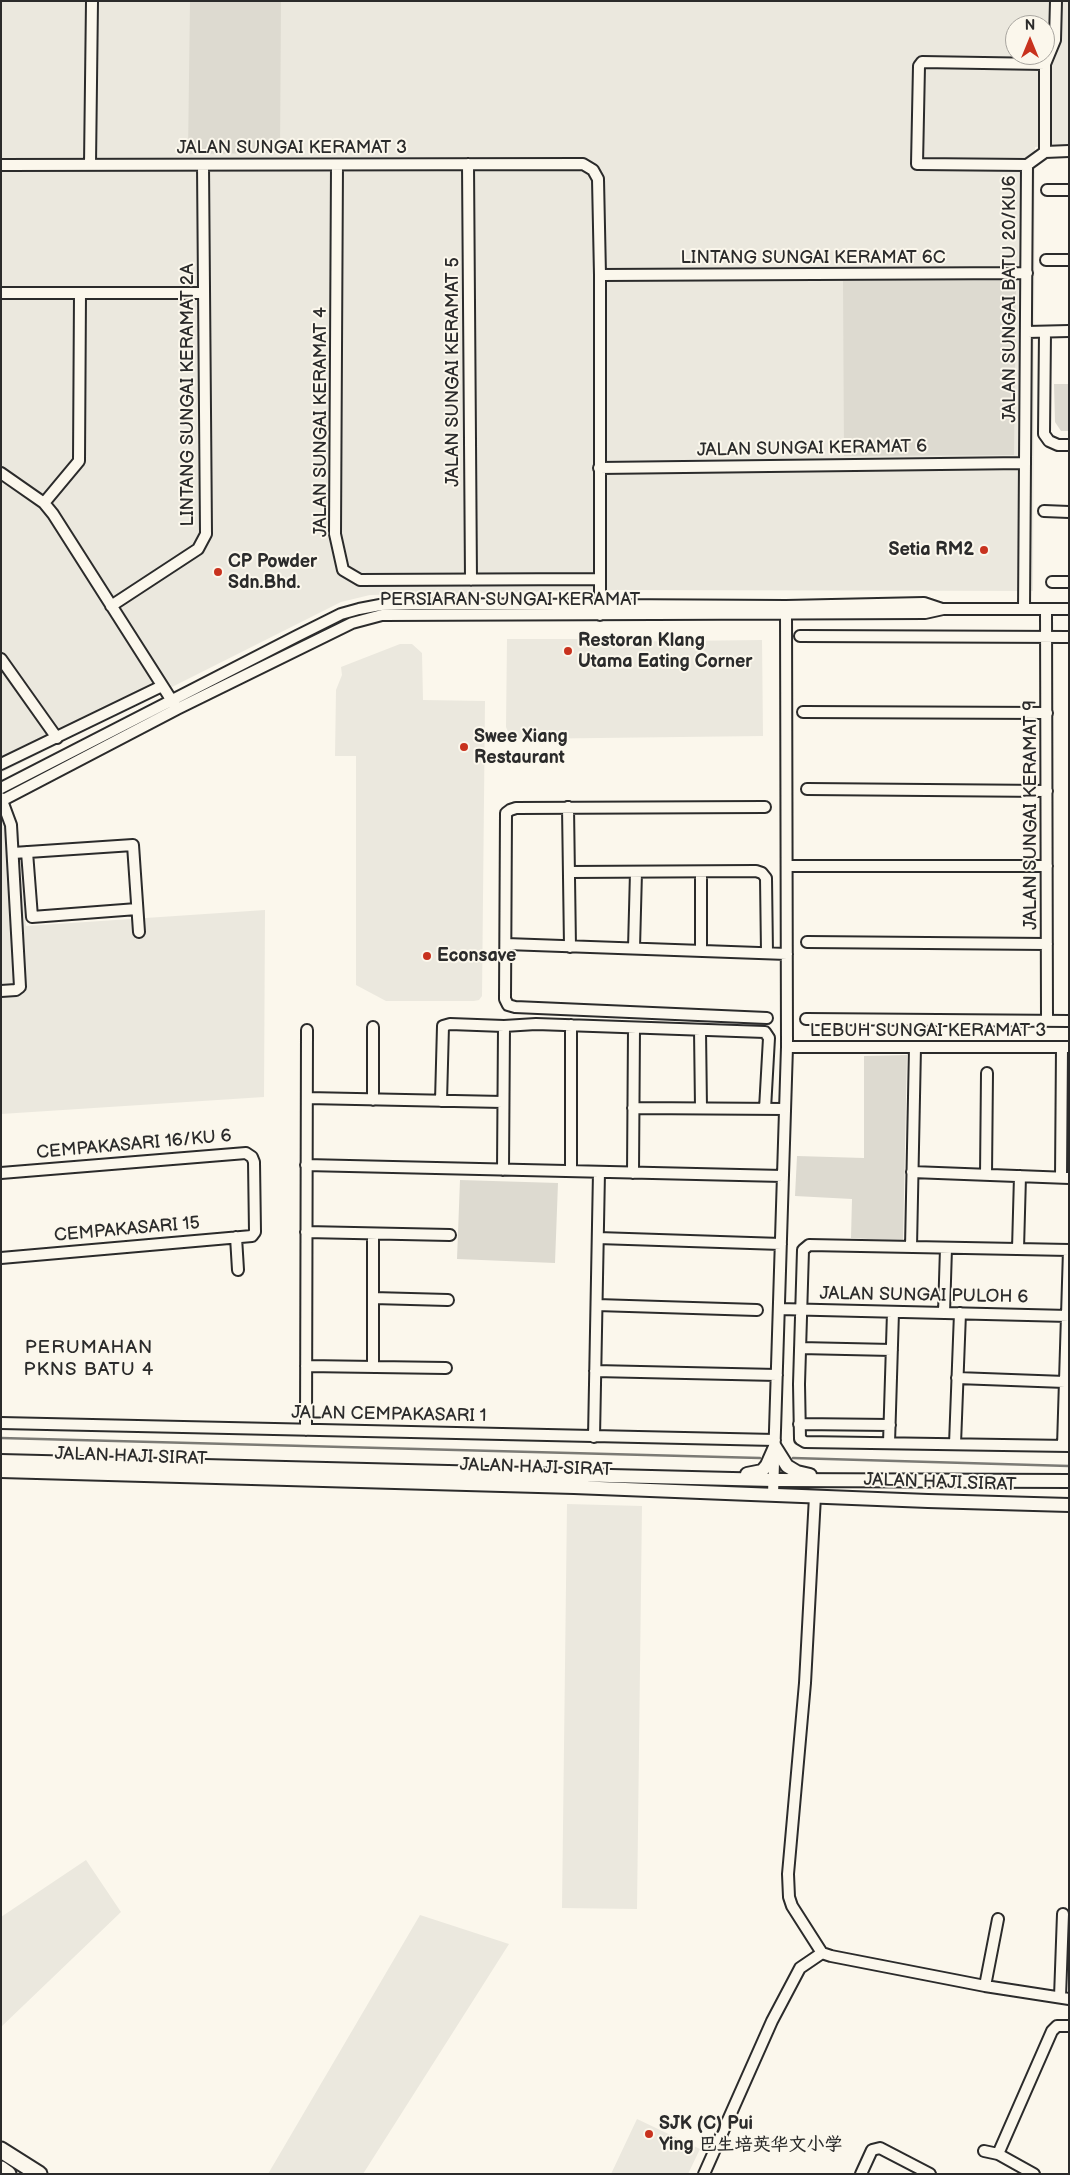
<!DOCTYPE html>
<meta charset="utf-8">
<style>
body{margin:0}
#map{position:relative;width:1070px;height:2175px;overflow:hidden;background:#fbf7ec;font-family:"Balsamiq Sans",sans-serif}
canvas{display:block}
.frame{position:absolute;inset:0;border:2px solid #2b2b2b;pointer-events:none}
.north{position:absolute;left:1005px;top:15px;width:50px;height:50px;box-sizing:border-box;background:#fbf7ec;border:1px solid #a8a59f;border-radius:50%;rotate:0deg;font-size:14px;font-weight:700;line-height:20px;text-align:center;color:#2b2b2b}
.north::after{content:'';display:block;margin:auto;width:18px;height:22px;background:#c8321e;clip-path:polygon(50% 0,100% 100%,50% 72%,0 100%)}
</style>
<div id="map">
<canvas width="1070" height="2175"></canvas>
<div class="frame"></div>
<div class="north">N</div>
</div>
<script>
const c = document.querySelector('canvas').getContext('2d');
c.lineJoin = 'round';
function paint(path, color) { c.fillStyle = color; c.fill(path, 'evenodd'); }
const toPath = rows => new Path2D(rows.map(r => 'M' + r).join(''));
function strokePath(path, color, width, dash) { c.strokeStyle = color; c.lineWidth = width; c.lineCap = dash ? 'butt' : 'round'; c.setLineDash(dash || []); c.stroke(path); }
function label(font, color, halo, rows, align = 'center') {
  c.font = font + ' "Balsamiq Sans","LXGW WenKai TC",sans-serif'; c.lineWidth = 4; c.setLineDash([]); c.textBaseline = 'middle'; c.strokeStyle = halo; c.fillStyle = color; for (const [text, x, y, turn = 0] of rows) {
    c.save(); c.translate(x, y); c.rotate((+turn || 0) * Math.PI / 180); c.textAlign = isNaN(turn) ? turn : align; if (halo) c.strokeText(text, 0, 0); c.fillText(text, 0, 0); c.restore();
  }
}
paint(toPath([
 [1,1,1069,1,1069,146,1035,147,1033,591,618,590,370,595,341,602,1,773],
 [1015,25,1045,25,1045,55,1015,55],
 [507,639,585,639,590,642,762,640,763,736,517,739,509,734,506,727],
 [400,644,412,644,422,653,423,700,485,701,482,996,479,1000,474,1001,386,1001,356,985,356,756,335,756,336,690,342,675,341,667],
 [1,785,19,833,26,926,265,910,264,1097,1,1114],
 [567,1504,642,1506,637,1909,562,1908],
 [86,1860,121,1912,1,2027,1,1917],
 [420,1915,509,1944,363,2174,268,2174],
 [637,2119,700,2149,688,2174,611,2174]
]), '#ebe8de');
paint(toPath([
 [190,1,281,1,280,153,188,154],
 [1016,277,1014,455,844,456,843,281],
 [1054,384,1069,384,1069,431,1061,431,1055,422],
 [907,1055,903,1241,851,1238,852,1199,795,1196,797,1156,864,1158,864,1056],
 [460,1180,558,1183,555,1263,457,1259]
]), '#dddad0');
strokePath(toPath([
 [1,1438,760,1458],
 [793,1458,1069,1466]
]), '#7b7a75', 2.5);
const minor = toPath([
 [1045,152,1045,64,1055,40,1056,1],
 [1045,152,1069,151],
 [90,164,92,1],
 [468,164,471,580],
 [1,165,583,164,593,170,598,179,600,275,600,615],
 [337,165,335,534,343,570,360,580,599,579],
 [1027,165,917,164,919,66,922,62,1045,64],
 [1027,165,1045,152],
 [1047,190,1069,190],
 [1046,260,1069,260],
 [600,275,1027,273],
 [1,293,204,293],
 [1027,332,1069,331],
 [1045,332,1044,434,1049,441,1058,445,1069,445],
 [599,468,1025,463],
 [1,473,44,503,53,514,174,704],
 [44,503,79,461,80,293],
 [1044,511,1069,512],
 [1052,582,1069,582],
 [111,606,198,549,206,534,203,165],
 [1024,609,1027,165],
 [1046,609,1047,1021],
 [800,636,1069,637],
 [1,659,57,738],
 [803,712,1047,713],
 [1,764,162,686],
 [1,788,297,636,341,614,359,609,380,605,423,604,786,606,924,603,942,609],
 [807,789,1047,791],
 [1,798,11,825,20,987,16,990,1,991],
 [1,801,177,709,352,623,382,615,925,613,943,609,1069,609],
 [568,807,570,947],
 [765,807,516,808,510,810,506,813,505,999,508,1005,515,1007,767,1018],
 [27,852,32,917,137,909],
 [13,853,133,845,139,932],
 [787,866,1047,866],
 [569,872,756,871,762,873,766,878,767,953],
 [701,872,701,951],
 [807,942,1047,944],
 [506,944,787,954],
 [634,948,636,872],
 [806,1019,1069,1021],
 [571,1025,571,1171],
 [700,1030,701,1108],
 [787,1047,1069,1047],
 [307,1098,503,1102],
 [373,1100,373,1027],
 [441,1101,443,1026,450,1024,504,1026,536,1024,765,1032,769,1038,765,1109],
 [633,1108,785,1109],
 [306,1165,783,1176],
 [503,1170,504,1026],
 [912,1172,1069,1178],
 [1,1173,246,1153,252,1157,254,1162,255,1232,252,1236,1,1258],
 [633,1173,634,1028],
 [986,1175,987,1073],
 [1061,1177,1062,1047],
 [306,1232,450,1235],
 [373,1234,373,1367],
 [236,1237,238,1270],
 [598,1238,781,1244],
 [911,1247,915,1047],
 [1018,1249,1020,1176],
 [373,1298,448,1300],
 [597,1305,757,1310],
 [779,1309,1069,1316],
 [944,1313,946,1248],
 [800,1348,892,1350],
 [306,1366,446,1368],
 [595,1371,777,1375],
 [957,1378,1065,1382],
 [1,1423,775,1440],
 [799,1424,890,1425],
 [306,1430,307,1030],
 [594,1437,599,1172],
 [889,1443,893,1312],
 [955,1444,960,1313],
 [1063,1446,1069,1250,809,1245,803,1250,799,1384,800,1439,805,1442,1069,1446],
 [773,1494,787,1047,786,609],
 [815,1496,805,1683,788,1874,789,1897,792,1906,822,1953,831,1956,985,1986,1069,1999],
 [985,1986,998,1919],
 [1060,1997,1063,1914],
 [984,2151,998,2154,1034,2174],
 [998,2154,1052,2031,1057,2026,1069,2026],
 [704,2174,772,2021,800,1968,822,1953],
 [861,2174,872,2150,880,2148,930,2174]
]);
const major = toPath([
 [775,1447,787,1466,797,1472,810,1475],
 [1,1461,773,1480,1069,1481],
 [1,1471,574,1487,928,1501,1069,1505],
 [747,1474,762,1471,767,1465,775,1447]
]);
const highway = toPath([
 [1,2150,39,2174],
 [1,2169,8,2174]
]);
strokePath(minor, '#2b2b2b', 14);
strokePath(major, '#2b2b2b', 16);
strokePath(highway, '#2b2b2b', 19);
strokePath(minor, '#fbf7ec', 10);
strokePath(major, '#fbf7ec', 12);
strokePath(highway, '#fbf7ec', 15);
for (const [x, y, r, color] of [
 [984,550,5,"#c8321e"],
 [218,572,5,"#c8321e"],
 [568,651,5,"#c8321e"],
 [464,747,5,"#c8321e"],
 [427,956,5,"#c8321e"],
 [649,2134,5,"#c8321e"]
]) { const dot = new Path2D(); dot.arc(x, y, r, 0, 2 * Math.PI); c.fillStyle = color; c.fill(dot); strokePath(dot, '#fbf7ec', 2); }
label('18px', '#2b2b2b', '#fbf7ec', [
 ["JALAN SUNGAI KERAMAT 3",292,148],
 ["LINTANG SUNGAI KERAMAT 6C",813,258],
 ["JALAN SUNGAI BATU 20/KU6",1010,299,-90],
 ["JALAN SUNGAI KERAMAT 5",453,372,-90],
 ["LINTANG SUNGAI KERAMAT 2A",188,395,-90],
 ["JALAN SUNGAI KERAMAT 4",321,422,-90],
 ["JALAN SUNGAI KERAMAT 6",812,449,-1],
 ["PERSIARAN SUNGAI KERAMAT",510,600],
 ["JALAN SUNGAI KERAMAT 9",1031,815,-90],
 ["LEBUH SUNGAI KERAMAT 3",928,1031],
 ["CEMPAKASARI 16/KU 6",134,1145,-5],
 ["CEMPAKASARI 15",127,1230,-5],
 ["JALAN SUNGAI PULOH 6",924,1296,1],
 ["JALAN CEMPAKASARI 1",389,1415,1],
 ["JALAN HAJI SIRAT",131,1457,2],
 ["JALAN HAJI SIRAT",536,1468,2],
 ["JALAN HAJI SIRAT",940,1483,2]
]);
label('bold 18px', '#2b2b2b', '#fbf7ec', [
 ["Setia RM2",974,550,"right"],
 ["CP Powder",228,562],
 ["Sdn.Bhd.",228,583],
 ["Restoran Klang",578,641],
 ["Utama Eating Corner",578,662],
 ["Swee Xiang",474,737],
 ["Restaurant",474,758],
 ["Econsave",437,956],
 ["SJK (C) Pui",659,2124],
 ["Ying 巴生培英华文小学",659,2145]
], 'left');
c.letterSpacing = '1px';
label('19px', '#2b2b2b', '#fbf7ec', [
 ["PERUMAHAN",89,1348],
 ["PKNS BATU 4",89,1370]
]);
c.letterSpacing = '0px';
</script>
